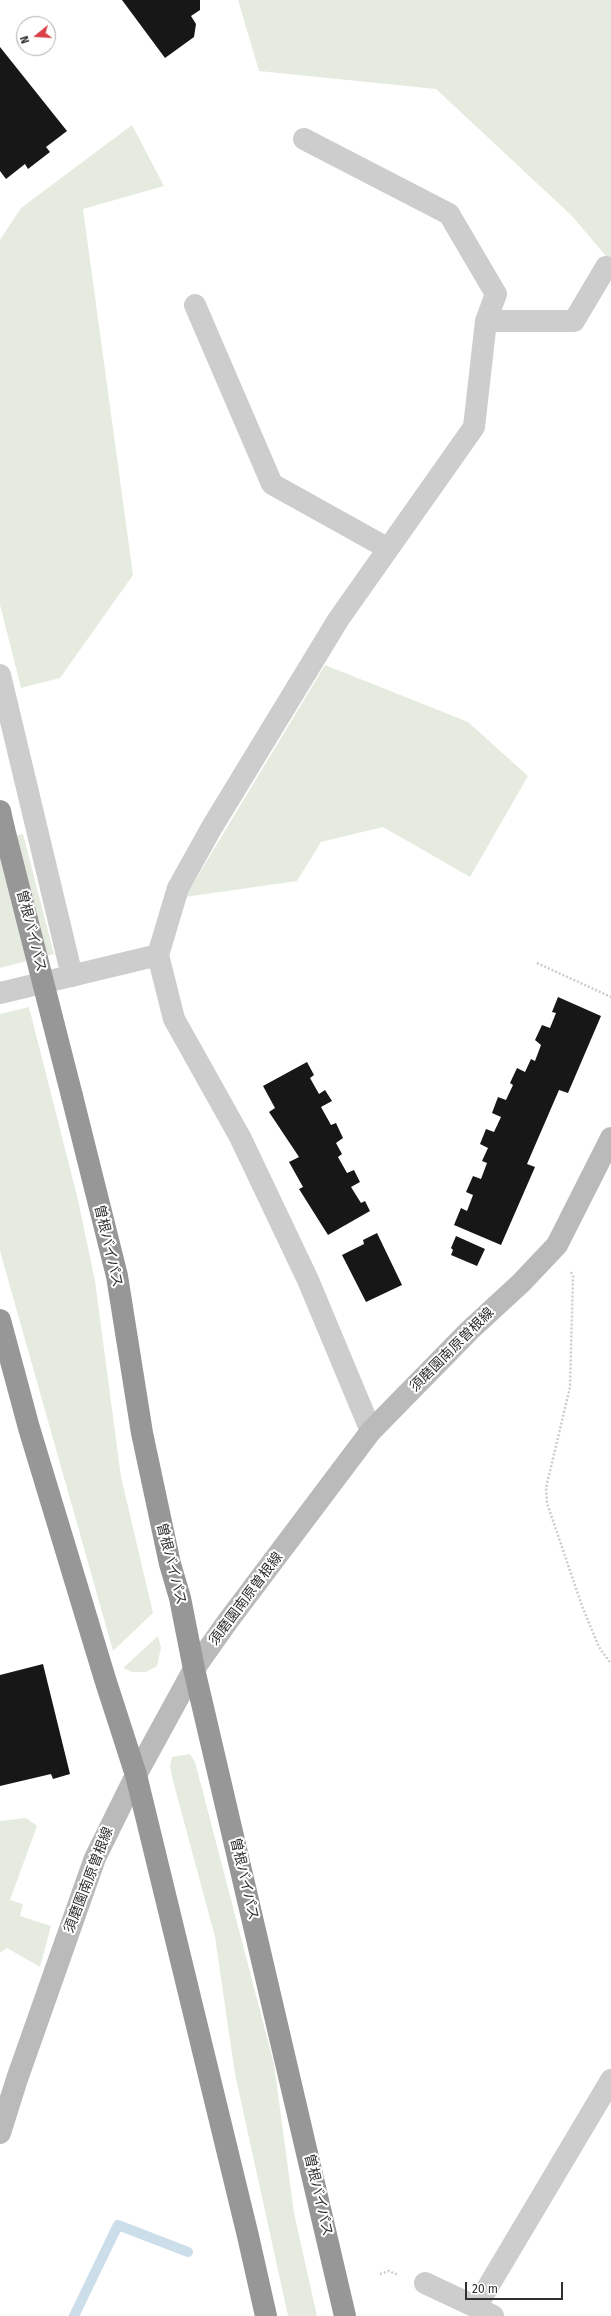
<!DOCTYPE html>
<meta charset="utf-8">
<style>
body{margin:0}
#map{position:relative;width:611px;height:2316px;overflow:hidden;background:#fff;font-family:"Fira Sans",sans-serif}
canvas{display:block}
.north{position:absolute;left:16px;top:16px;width:40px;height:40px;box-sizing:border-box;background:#fff;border:1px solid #acacac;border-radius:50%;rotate:252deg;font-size:11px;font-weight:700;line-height:16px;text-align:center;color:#303030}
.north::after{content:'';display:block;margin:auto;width:14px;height:18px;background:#d94047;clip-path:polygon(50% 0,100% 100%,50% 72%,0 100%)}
.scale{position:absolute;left:465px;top:2282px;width:98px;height:18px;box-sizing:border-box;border:2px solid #303030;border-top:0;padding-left:5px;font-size:12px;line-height:14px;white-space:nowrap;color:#303030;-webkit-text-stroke:3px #fff;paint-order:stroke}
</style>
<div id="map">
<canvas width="611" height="2316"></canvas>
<div class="north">N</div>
<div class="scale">20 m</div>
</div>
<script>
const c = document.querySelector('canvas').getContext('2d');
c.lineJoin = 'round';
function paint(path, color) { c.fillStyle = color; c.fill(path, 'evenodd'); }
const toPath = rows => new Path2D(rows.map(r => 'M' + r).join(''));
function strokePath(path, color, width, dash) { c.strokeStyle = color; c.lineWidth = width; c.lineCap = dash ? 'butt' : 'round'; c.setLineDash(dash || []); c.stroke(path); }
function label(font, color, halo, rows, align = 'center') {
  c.font = font + ' "Fira Sans","Noto Sans JP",sans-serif'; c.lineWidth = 4; c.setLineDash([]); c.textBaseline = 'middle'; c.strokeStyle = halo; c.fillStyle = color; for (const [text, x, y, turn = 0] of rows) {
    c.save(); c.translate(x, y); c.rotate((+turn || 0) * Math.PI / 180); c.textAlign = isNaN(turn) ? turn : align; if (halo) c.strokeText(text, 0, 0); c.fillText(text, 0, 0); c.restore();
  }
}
paint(toPath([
 [238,0,611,0,611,262,572,216,436,89,259,71],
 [132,125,164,186,83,209,133,575,60,678,21,688,0,605,0,240,21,208],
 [325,665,468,722,528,776,470,877,383,827,321,842,297,881,185,897],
 [23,834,54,954,0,968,0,839],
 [29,1007,78,1200,95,1281,121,1477,153,1613,113,1651,0,1251,0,1014],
 [158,1636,161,1648,157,1666,146,1672,132,1672,123,1668],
 [190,1754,195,1762,274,2064,294,2213,317,2316,288,2316,235,2074,215,1937,172,1777,170,1765,172,1757],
 [26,1818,37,1826,10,1900,23,1904,20,1916,51,1926,40,1967,7,1948,0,1953,0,1821]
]), '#e5ecdf');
strokePath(toPath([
 [74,2316,118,2225,188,2252]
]), '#ccdeea', 10);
paint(toPath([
 [122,0,200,0,200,10,191,16,196,24,194,37,165,58],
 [0,47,67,131,46,147,50,152,28,169,25,164,6,179,0,171],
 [558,997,601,1016,568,1093,559,1090,527,1164,535,1167,501,1245,454,1225,461,1208,467,1211,473,1195,466,1192,473,1176,481,1179,487,1163,482,1161,488,1148,480,1144,486,1129,494,1132,501,1117,492,1113,498,1097,506,1100,513,1085,510,1083,517,1068,525,1072,531,1059,535,1061,541,1045,535,1040,542,1025,550,1028,556,1013,552,1012],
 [307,1062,314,1075,310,1078,319,1094,325,1090,332,1101,321,1107,331,1125,336,1123,343,1138,336,1143,342,1154,338,1157,347,1173,354,1170,360,1182,351,1187,361,1203,365,1201,370,1211,328,1235,299,1189,303,1187,289,1162,299,1157,269,1112,275,1108,263,1086],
 [377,1233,402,1285,366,1302,342,1255,364,1244,363,1240],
 [456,1236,485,1249,477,1266,451,1255,453,1250,451,1248],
 [43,1664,70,1774,53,1779,51,1774,0,1786,0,1675]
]), '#171717');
strokePath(toPath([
 [537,963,611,997],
 [571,1272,573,1276,570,1387,546,1488,547,1503,582,1606,599,1647,611,1664],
 [380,2274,389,2271,398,2275]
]), '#cdcdcd', 2.5, [2, 2]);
strokePath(toPath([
 [195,305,272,484,387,548],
 [486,321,574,321,606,267],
 [0,675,72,976],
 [158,955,178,888,212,827,338,620,474,427,486,321,496,294,449,214,304,139],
 [0,993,158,955,174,1019,240,1137,308,1280,371,1431],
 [425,2283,476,2307],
 [493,2316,476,2307,611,2080]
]), '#cdcdcd', 22);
strokePath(toPath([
 [0,2133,17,2079,95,1858,136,1775,194,1669,228,1621,371,1431,470,1330,521,1283,557,1245,611,1138]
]), '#bababa', 22);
strokePath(toPath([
 [0,811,4,829],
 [72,1096,117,1276,142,1433,170,1564,180,1598,194,1669,345,2316],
 [0,1320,29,1428,105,1679,136,1775,248,2236,266,2316]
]), '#979797', 22);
strokePath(toPath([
 [4,829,72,1096]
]), '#979797', 22);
label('14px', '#303030', '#fff', [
 ["曽根バイパス",31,931,76],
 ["曽根バイパス",108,1246,77],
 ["須磨園南原曽根線",452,1350,-45],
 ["曽根バイパス",171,1564,76],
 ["須磨園南原曽根線",246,1599,-53],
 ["曽根バイパス",244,1879,77],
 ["須磨園南原曽根線",89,1880,-69],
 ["曽根バイパス",318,2195,77]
]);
</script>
